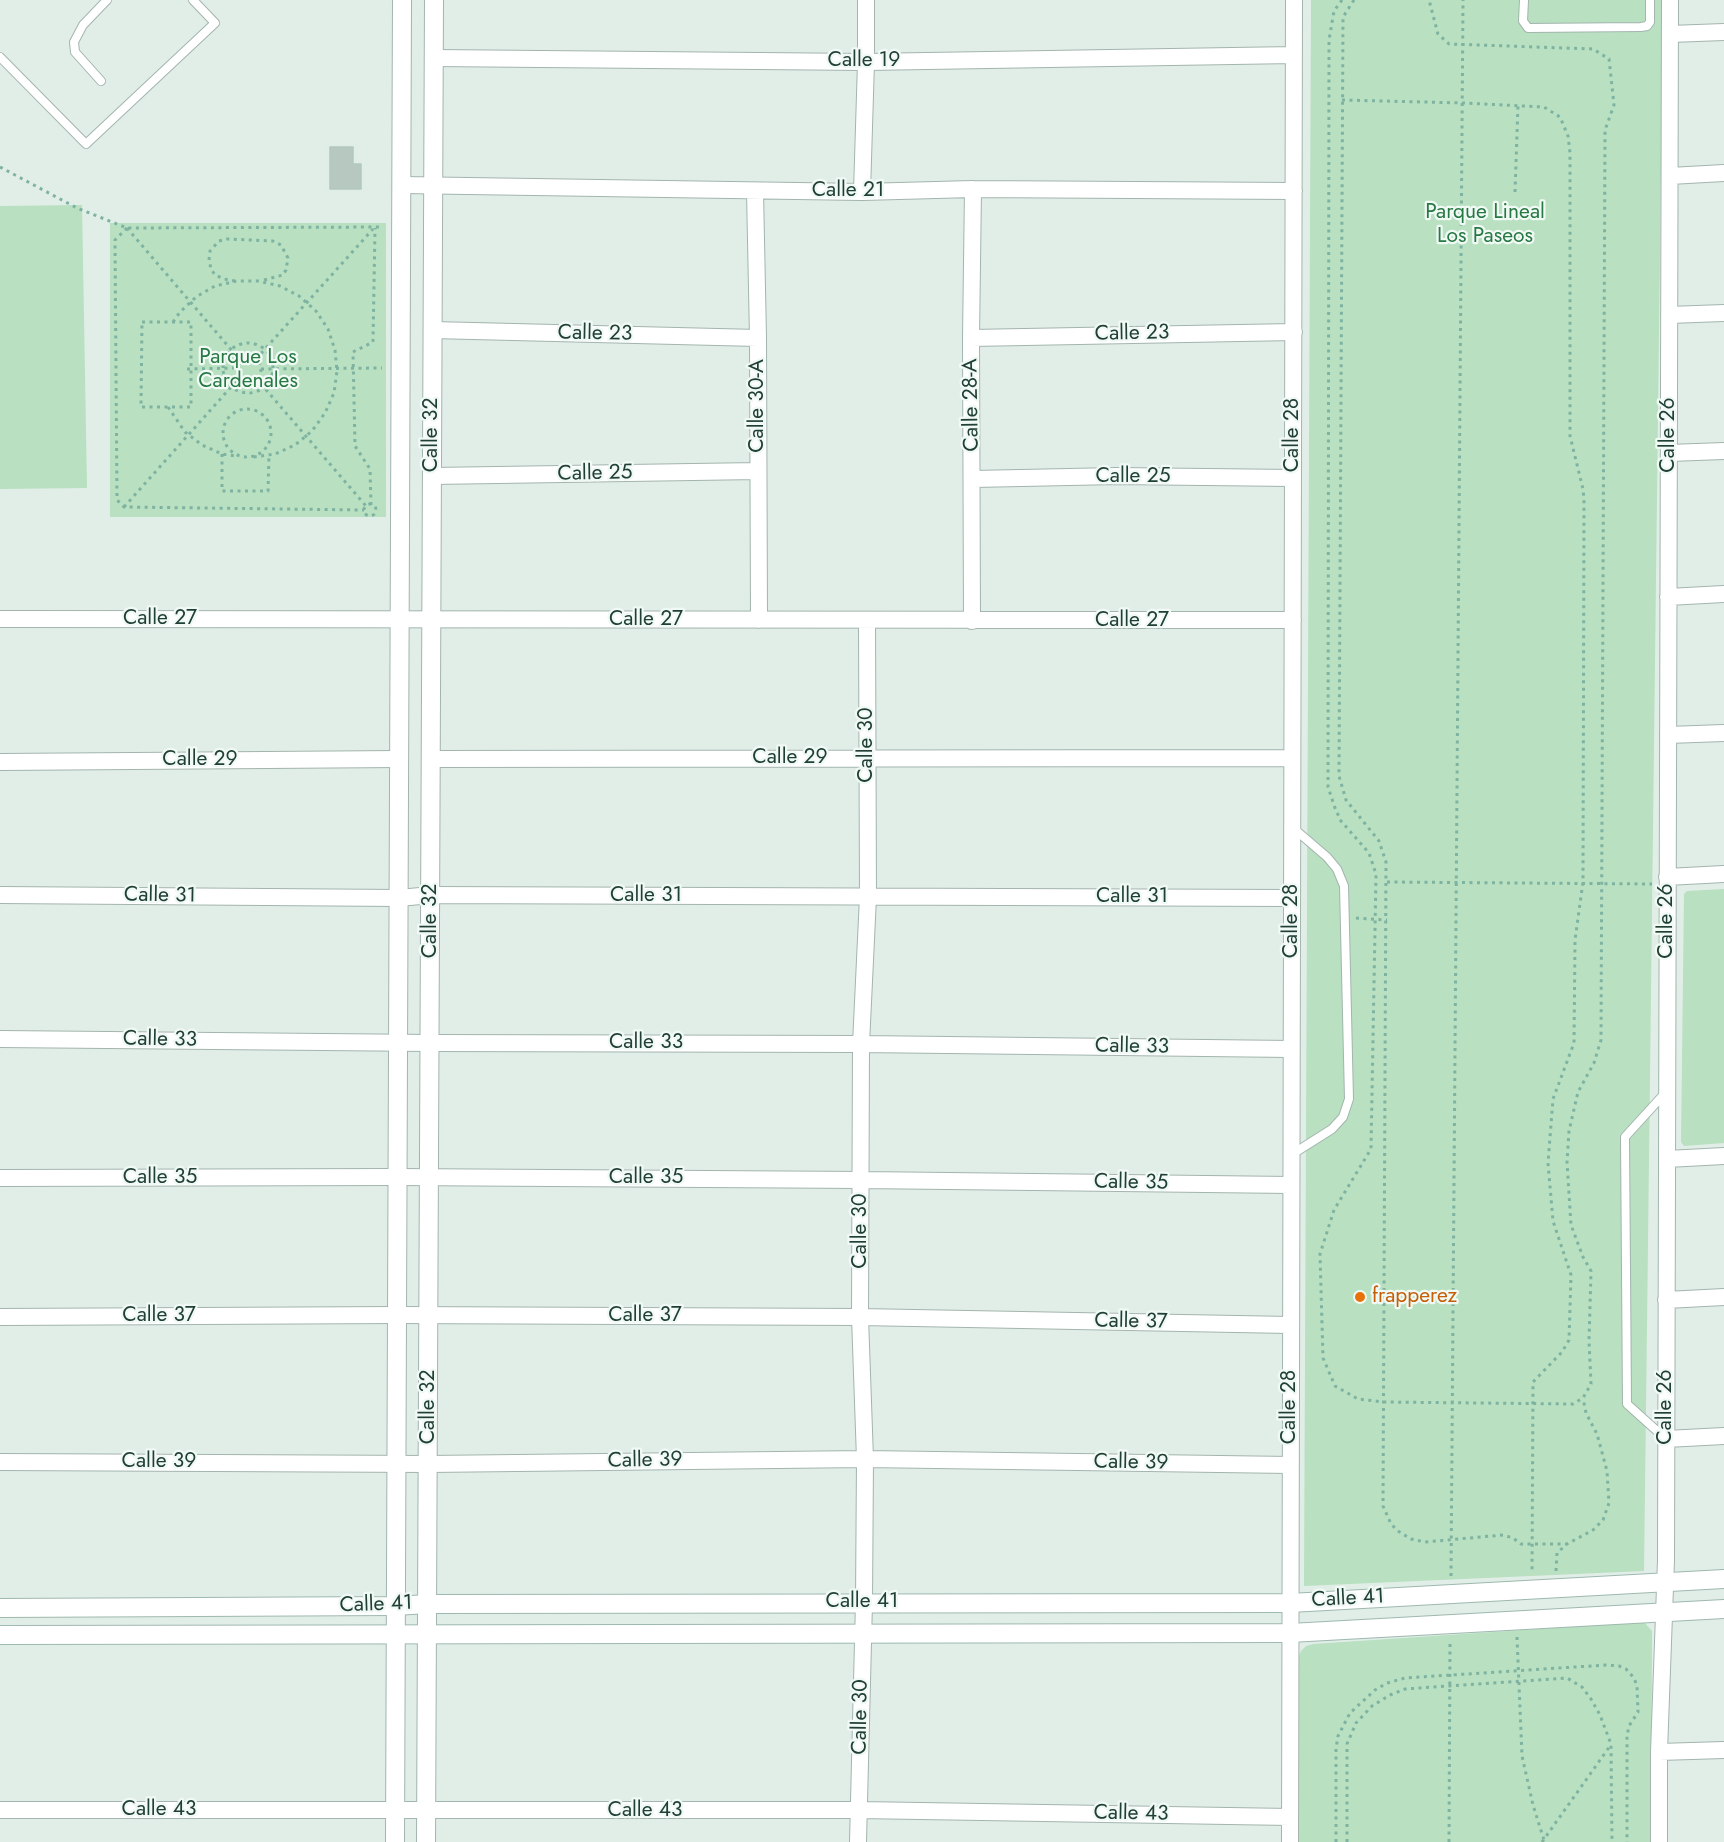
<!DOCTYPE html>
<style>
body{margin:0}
canvas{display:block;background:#e1ede7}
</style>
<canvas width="1724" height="1842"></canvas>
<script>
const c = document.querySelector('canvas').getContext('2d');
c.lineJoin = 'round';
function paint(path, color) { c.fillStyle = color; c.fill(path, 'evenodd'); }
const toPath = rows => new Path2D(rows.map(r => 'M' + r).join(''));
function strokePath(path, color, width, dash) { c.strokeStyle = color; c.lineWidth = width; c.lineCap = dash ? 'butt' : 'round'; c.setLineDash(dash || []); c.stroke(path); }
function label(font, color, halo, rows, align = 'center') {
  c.font = font + ' Jost,sans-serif'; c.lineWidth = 4.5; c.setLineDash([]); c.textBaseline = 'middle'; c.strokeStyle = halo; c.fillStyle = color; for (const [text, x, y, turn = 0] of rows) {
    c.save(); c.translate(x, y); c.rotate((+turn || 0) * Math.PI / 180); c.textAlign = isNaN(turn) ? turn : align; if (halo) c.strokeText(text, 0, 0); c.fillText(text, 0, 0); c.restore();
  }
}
paint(toPath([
 [1311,0,1663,0,1644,1571,1304,1586],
 [82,205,87,488,0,489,0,206],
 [110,223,386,223,386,517,110,517],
 [1724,889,1724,1143,1684,1146,1681,1142,1684,894,1687,891],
 [1644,1622,1652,1631,1651,1842,1298,1842,1298,1659,1301,1651,1306,1646,1313,1644]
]), '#b8e0c1');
const building = toPath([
 [330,147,353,147,353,164,361,164,361,189,330,189,330,147]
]);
paint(building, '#b6c8c0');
strokePath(building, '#b3c7be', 1.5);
const service = toPath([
 [1524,0,1523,21,1528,28,1641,27,1647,26,1650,22,1650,0],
 [0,57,86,144,215,23,193,0],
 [101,81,75,52,74,42,83,25,107,0],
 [1291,1155,1332,1129,1343,1117,1349,1099,1344,886,1337,869,1327,857,1292,827],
 [1666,1439,1627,1404,1625,1137,1666,1092]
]);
const minor = toPath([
 [1670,34,1724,32],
 [433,58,866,62,1294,55],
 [1670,176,1724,173],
 [402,185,862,192,973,189,1294,191],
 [755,191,758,338,759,620],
 [862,192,866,62,866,0],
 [1669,315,1724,313],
 [432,330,758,338],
 [971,338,1294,332],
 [1669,453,1724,451],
 [432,476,758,471],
 [973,479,1117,476,1293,478],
 [1668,597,1724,594],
 [0,619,1293,620],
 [972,621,971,338,973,189],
 [1668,735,1724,733],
 [431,759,1292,758],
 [0,762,399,759],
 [1667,877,1724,874],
 [0,895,399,898,431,895,1292,898],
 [0,1039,430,1043,861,1044,1291,1049],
 [1667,1159,1724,1156],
 [0,1178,397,1177,862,1180,1291,1185],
 [1666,1300,1724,1297],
 [0,1317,397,1315,860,1317,1290,1325],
 [1666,1439,1724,1436],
 [0,1462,429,1464,865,1459,1290,1465],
 [1659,1752,1724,1750],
 [0,1810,859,1810,1290,1817],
 [858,1842,864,1602,865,1459,860,1317,861,1044,868,897,867,620],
 [1290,1842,1294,0],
 [1659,1842,1659,1752,1666,1560,1670,0]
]);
const tertiary = toPath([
 [395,1842,402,0],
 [426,1842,434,0]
]);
const secondary = toPath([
 [0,1608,395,1606,428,1604,1290,1603,1724,1579],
 [0,1635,1290,1633,1724,1609]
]);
strokePath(service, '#a3b5ae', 10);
strokePath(minor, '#a3b5ae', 18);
strokePath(tertiary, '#a3b5ae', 20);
strokePath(secondary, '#9eb9af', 20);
strokePath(toPath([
 [1342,0,1334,11,1329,40,1328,787,1335,808,1341,821,1369,853,1376,874,1371,1149,1334,1210,1320,1254,1323,1358,1335,1386,1358,1399,1384,1402,1573,1404,1583,1398,1591,1384,1589,1341,1591,1271,1583,1257,1571,1225,1567,1162,1569,1131,1578,1092,1594,1063,1601,1040,1605,130,1614,105,1611,77,1609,59,1593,49,1449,44,1438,34,1429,0],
 [1354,0,1343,17,1339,776,1346,800,1379,841,1386,862,1383,1506,1391,1524,1398,1531,1411,1539,1425,1542,1503,1535,1513,1538,1521,1544,1567,1544],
 [1342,100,1463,103,1544,107,1560,117,1568,136,1570,153,1570,436,1583,489,1584,500,1583,882,1575,940,1574,1043,1553,1099,1548,1163,1553,1221,1571,1275,1569,1340,1562,1352,1533,1382,1532,1573],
 [0,167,77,208,127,228,383,227],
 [1515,192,1518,105],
 [127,228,115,240,117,500,124,507,364,510],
 [127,228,240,360],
 [235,281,224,279,215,275,211,269,209,260,210,251,219,241,227,239,273,241,281,245,288,258,286,270,283,275,264,280],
 [142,322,191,322,191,407,141,407,142,322],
 [173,322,180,312,196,297,215,286,237,281,258,281,280,286,299,296,316,311,328,329,335,350,337,371,334,393,325,413,312,431,295,445,275,454,253,457],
 '223 368a25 25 0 1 1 50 0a25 25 0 1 1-50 0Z',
 '237 369a12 12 0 1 1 24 0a12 12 0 1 1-24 0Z',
 [256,359,373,229],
 [187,369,237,368],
 [261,369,382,368],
 [256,378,366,506],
 [168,407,185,432,202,445,222,454,236,456],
 '223 433a24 24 0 1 1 48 0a24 24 0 1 1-48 0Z',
 [222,454,222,491,268,491,269,455],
 '364 510a6 6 0 1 1 12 0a6 6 0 1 1-12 0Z',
 [371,505,370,469,355,446,353,352,373,342,375,228],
 [124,507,240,377],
 [1387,882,1652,884],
 [1356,918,1387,920],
 [1556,1571,1557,1553,1567,1544,1593,1530,1603,1520,1609,1503,1607,1471,1597,1434,1586,1413,1583,1398],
 [1451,1576,1463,0],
 [1517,1637,1522,1756,1533,1805,1544,1840],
 [1336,1842,1336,1749,1338,1736,1350,1713,1375,1690,1387,1683,1405,1678,1606,1665,1619,1666,1626,1669,1634,1678,1637,1686,1638,1712,1629,1726,1627,1736,1627,1842],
 [1347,1842,1347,1744,1356,1723,1372,1706,1390,1695,1405,1689,1567,1678,1582,1687,1591,1699,1600,1715,1611,1744,1612,1842],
 [1449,1842,1450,1642],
 [1542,1842,1610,1746]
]), '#7fb3a1', 3, [3, 4.5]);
strokePath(service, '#fff', 8);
strokePath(minor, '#fff', 16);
strokePath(tertiary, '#fff', 18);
strokePath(secondary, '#fff', 18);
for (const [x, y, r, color] of [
 [1360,1297,6,"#e8710a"]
]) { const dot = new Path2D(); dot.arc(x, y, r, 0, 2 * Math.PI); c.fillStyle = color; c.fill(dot); strokePath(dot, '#f1f9f5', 2); }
label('21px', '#203f35', '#f1f9f5', [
 ["Calle 19",864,61],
 ["Calle 21",848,191],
 ["Calle 23",595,334,1],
 ["Calle 23",1132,334,-1],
 ["Calle 28-A",972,405,-91],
 ["Calle 30-A",758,406,-90],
 ["Calle 32",432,435,-90],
 ["Calle 28",1293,435,-90],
 ["Calle 26",1669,435,-90],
 ["Calle 25",595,474,-1],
 ["Calle 25",1133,477],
 ["Calle 27",160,619],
 ["Calle 27",646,620],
 ["Calle 27",1132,621],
 ["Calle 30",867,745,-90],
 ["Calle 29",790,758],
 ["Calle 29",200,760],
 ["Calle 31",160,896,1],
 ["Calle 31",646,896],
 ["Calle 31",1132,897],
 ["Calle 32",431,921,-90],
 ["Calle 28",1292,921,-90],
 ["Calle 26",1667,921,-90],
 ["Calle 33",160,1040,1],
 ["Calle 33",646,1043],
 ["Calle 33",1132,1047,1],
 ["Calle 35",160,1178],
 ["Calle 35",646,1178],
 ["Calle 35",1131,1183,1],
 ["Calle 30",861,1231,-90],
 ["Calle 37",159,1316],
 ["Calle 37",645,1316],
 ["Calle 37",1131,1322,1],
 ["Calle 32",429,1407,-90],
 ["Calle 28",1290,1407,-90],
 ["Calle 26",1666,1407,-90],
 ["Calle 39",645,1461,-1],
 ["Calle 39",159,1462],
 ["Calle 39",1131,1463,1],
 ["Calle 41",1348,1599,-3],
 ["Calle 41",862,1602],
 ["Calle 41",376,1605,-2],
 ["Calle 30",861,1717,-89],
 ["Calle 43",159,1810],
 ["Calle 43",645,1811],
 ["Calle 43",1131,1814,1]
]);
label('21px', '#277944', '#f1f9f5', [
 ["Parque Lineal",1485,213],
 ["Los Paseos",1485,237],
 ["Parque Los",248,358],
 ["Cardenales",248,382]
]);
label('21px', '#c56008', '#f1f9f5', [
 ["frapperez",1372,1297]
], 'left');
</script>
